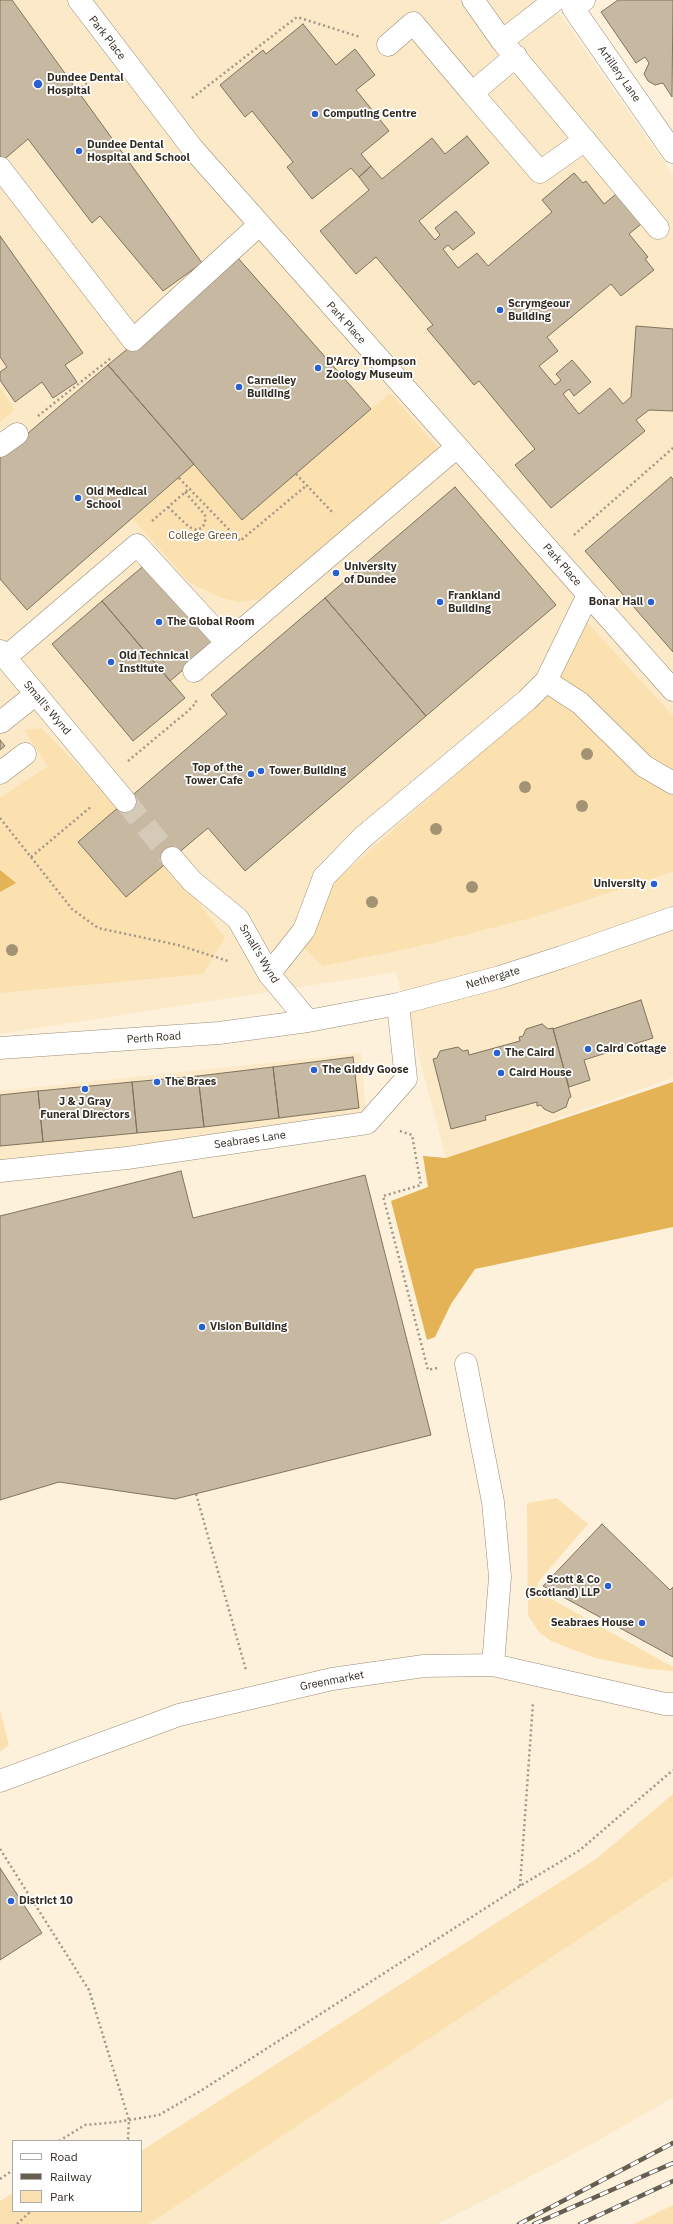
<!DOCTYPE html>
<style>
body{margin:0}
#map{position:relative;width:673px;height:2224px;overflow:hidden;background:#fdf1dc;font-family:"IBM Plex Sans",sans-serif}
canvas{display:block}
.legend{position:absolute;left:12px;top:2140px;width:130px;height:72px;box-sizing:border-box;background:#fff;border:1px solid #adaba7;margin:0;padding:5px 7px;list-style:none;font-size:12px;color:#312c22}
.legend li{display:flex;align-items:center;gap:8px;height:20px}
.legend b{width:20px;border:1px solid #adaba7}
</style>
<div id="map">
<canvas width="673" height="2224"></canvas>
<ul class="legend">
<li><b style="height:5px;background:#fff"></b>Road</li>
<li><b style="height:5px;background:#655e51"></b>Railway</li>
<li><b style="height:11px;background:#fbe0b0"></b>Park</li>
</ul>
</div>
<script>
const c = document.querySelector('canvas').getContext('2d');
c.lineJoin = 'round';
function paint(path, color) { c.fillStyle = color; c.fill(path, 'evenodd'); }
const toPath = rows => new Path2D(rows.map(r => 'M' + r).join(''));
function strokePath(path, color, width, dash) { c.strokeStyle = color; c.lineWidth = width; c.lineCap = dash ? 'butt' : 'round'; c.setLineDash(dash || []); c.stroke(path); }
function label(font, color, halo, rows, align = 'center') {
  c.font = font + ' "IBM Plex Sans",sans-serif'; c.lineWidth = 3.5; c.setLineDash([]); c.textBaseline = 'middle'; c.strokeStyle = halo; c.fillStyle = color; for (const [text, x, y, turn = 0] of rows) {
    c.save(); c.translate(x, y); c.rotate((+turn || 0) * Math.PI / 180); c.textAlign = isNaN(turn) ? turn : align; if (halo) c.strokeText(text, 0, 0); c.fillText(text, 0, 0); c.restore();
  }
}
paint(toPath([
 [0,0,550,0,673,175,673,1078,446,1158,396,972,0,1034],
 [361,1053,367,1123,0,1172,0,1091],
 [673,1877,673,2098,570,2156,438,2224,149,2224]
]), '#fbe9c8');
paint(toPath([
 [0,388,15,410,0,422],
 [390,393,439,449,267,598,239,602,219,597,189,582,133,519,194,464,242,520],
 [584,619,673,716,673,872,531,918,420,946,323,966,304,948,333,883,543,698],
 [41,728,119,807,78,842,126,897,168,862,225,938,203,974,0,993,0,798,48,766,24,730],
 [557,1498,588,1524,538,1582,537,1591,673,1667,673,1671,649,1669,595,1658,551,1641,539,1632,528,1615,527,1503],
 [0,1710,9,1745,0,1752],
 [673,1794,673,1877,149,2224,0,2224,0,2201,13,2193,13,2211,141,2211,141,2151,596,1859],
 [673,2205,673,2224,634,2224]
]), '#fbe0b0');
paint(toPath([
 [0,870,16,883,0,892],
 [673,1082,673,1227,475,1269,451,1304,435,1337,427,1340,391,1201,428,1187,423,1156,446,1158]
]), '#e4b355');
const building = toPath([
 [0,0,12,0,202,263,163,291,100,216,92,223,28,139,0,163,0,0],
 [618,0,673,0,672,97,663,83,655,85,648,81,644,74,649,63,645,57,636,63,601,12,618,0],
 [303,24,336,65,355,49,375,75,356,90,389,131,361,154,371,166,359,177,351,168,312,199,287,167,293,162,252,111,245,117,220,85,263,50,266,54,303,24],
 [467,136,489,163,419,221,435,240,440,235,435,228,456,211,475,233,453,250,448,245,443,249,458,268,477,253,488,266,552,212,542,200,574,173,583,183,586,181,604,204,621,190,646,220,629,234,648,257,645,259,654,270,621,296,611,284,547,337,558,351,539,366,555,385,561,380,556,374,572,360,591,382,574,396,569,389,563,394,579,414,610,388,623,404,631,397,636,326,673,329,673,411,649,410,636,420,645,431,551,508,515,465,535,449,479,381,474,385,427,329,433,325,376,257,356,274,320,231,369,190,359,177,371,166,382,179,432,138,445,154,467,136],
 [0,236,83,353,65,365,77,382,53,398,42,382,15,402,0,380,0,372,7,367,0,357,0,236],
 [238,258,371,409,242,520,108,365,238,258],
 [108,365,194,464,27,610,0,579,0,457,108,365],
 [671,477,673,479,673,652,585,551,671,477],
 [455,487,556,605,426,716,325,598,455,487],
 [147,563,215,643,170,681,102,601,147,563],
 [325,598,426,716,245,871,208,828,126,897,78,842,227,714,211,695,325,598],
 [102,601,185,698,133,741,52,644,102,601],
 [0,740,5,746,0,750,0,740],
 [641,1000,653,1038,584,1060,590,1080,569,1087,553,1029,641,1000],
 [542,1024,548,1029,553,1028,571,1097,569,1098,566,1107,553,1113,544,1109,541,1105,537,1106,537,1102,485,1116,486,1120,451,1129,433,1059,437,1058,440,1051,458,1047,463,1051,468,1050,469,1055,520,1041,519,1037,523,1036,526,1029,542,1024],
 [353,1057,359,1108,279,1118,273,1067,353,1057],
 [273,1067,279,1118,204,1127,198,1076,273,1067],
 [198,1076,204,1127,137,1133,132,1082,198,1076],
 [132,1082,137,1133,43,1142,38,1091,132,1082],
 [38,1091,43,1142,0,1146,0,1095,38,1091],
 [181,1171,193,1218,365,1175,431,1435,175,1499,59,1482,0,1500,0,1216,181,1171],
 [602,1524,670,1590,673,1587,673,1657,543,1586,602,1524],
 [0,1868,42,1933,0,1960,0,1868]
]);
paint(building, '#c7b9a1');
strokePath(building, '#80735c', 1);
strokePath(toPath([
 [125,801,172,858]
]), '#d4cab7', 22, [22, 11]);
const minor = toPath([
 [79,0,193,149,673,690],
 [473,0,502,41],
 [555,0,502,41,658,228],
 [584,0,573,8,673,152],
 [388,45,413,23,472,93],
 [516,56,472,93,540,172,585,140],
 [0,168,133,340,259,225],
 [0,446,17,434],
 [0,651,125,801],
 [6,657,137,545,227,643],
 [194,671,457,447],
 [546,681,588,595],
 [1,722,36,694],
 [0,773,25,754],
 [172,858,192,881,238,919,269,974,308,1021],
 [269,974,304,930,324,877,363,837,527,700,546,681,580,703,644,766,673,783],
 [0,1048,219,1033,308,1021,398,1004,500,977,562,957,673,918],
 [0,1171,127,1158,367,1123,406,1079,398,1004],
 [466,1364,493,1502,500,1577,493,1665],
 [0,1781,179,1715,332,1679,424,1666,493,1665,665,1704,673,1704]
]);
strokePath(minor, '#9a8d75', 23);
strokePath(toPath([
 [77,90,100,75],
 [192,98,297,17,360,37],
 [38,416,111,358],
 [296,474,334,514],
 [179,478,240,541,307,485],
 [168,507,189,527,197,530,203,527,205,521,205,515,185,492],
 [152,521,190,488],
 [574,535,673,448],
 [128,761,188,711,196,703,196,700],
 [0,818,72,909,98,928,178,945,228,961],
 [31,857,92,806],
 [400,1131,412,1135,421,1185,383,1196,428,1370,437,1368],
 [196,1494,246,1670],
 [0,1849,89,1990,129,2120,128,2139,126,2141],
 [520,1886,533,1703],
 [59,2141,85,2125,117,2122,159,2115,202,2090,520,1886,580,1850,673,1770],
 [0,2179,13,2170],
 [17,2224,31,2211]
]), '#a09787', 2.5, [2, 3]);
strokePath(minor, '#fff', 22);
const rail = toPath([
 [519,2224,673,2143],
 [534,2224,673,2163],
 [580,2224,673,2181]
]);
strokePath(rail, '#655e51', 4.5);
strokePath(rail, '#fff', 3, [9]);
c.fillStyle = '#a39274';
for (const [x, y] of [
 [587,754],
 [525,787],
 [582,806],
 [436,829],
 [472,887],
 [372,902],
 [12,950]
]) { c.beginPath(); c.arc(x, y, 6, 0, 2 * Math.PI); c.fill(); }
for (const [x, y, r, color] of [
 [38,84,5,"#2861cf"],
 [315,114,4,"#2861cf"],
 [79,151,4,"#2861cf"],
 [500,310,4,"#2861cf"],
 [318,368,4,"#2861cf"],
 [239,387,4,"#2861cf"],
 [78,498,4,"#2861cf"],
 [336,573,4,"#2861cf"],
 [440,602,4,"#2861cf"],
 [651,602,4,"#2861cf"],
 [159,622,4,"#2861cf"],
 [111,662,4,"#2861cf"],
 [261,771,4,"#2861cf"],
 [251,774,4,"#2861cf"],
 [654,884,4,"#2861cf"],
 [588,1049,4,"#2861cf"],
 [497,1053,4,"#2861cf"],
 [314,1070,4,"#2861cf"],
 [501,1073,4,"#2861cf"],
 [157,1082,4,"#2861cf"],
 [85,1089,4,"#2861cf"],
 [202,1327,4,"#2861cf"],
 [608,1586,4,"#2861cf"],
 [642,1623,4,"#2861cf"],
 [11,1901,4,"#2861cf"]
]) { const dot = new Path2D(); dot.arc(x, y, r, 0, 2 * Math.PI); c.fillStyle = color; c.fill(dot); strokePath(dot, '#fff', 1.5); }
label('11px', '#312c22', '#fff', [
 ["Park Place",107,38,52],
 ["Artillery Lane",619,74,55],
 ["Park Place",346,323,48],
 ["Park Place",562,565,49],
 ["Small's Wynd",47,708,50],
 ["Small's Wynd",259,954,59],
 ["Nethergate",493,978,-16],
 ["Perth Road",154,1038,-4],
 ["Seabraes Lane",250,1140,-8],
 ["Greenmarket",332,1681,-11]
]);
label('bold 11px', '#312c22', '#fff', [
 ["Dundee Dental",47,78],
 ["Hospital",47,91],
 ["Computing Centre",323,114],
 ["Dundee Dental",87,145],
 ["Hospital and School",87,158],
 ["Scrymgeour",508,304],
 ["Building",508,317],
 ["D'Arcy Thompson",326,362],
 ["Zoology Museum",326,375],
 ["Carnelley",247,381],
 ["Building",247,394],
 ["Old Medical",86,492],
 ["School",86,505],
 ["University",344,567],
 ["of Dundee",344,580],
 ["Frankland",448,596],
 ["Building",448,609],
 ["Bonar Hall",643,602,"right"],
 ["The Global Room",167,622],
 ["Old Technical",119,656],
 ["Institute",119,669],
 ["Top of the",243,768,"right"],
 ["Tower Cafe",243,781,"right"],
 ["Tower Building",269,771],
 ["University",646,884,"right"],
 ["Caird Cottage",596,1049],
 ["The Caird",505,1053],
 ["The Giddy Goose",322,1070],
 ["Caird House",509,1073],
 ["The Braes",165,1082],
 ["J & J Gray",85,1102,"center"],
 ["Funeral Directors",85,1115,"center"],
 ["Vision Building",210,1327],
 ["Scott & Co",600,1580,"right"],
 ["(Scotland) LLP",600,1593,"right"],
 ["Seabraes House",634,1623,"right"],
 ["District 10",19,1901]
], 'left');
label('11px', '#5a451e', '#fff', [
 ["College Green",203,536]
]);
</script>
